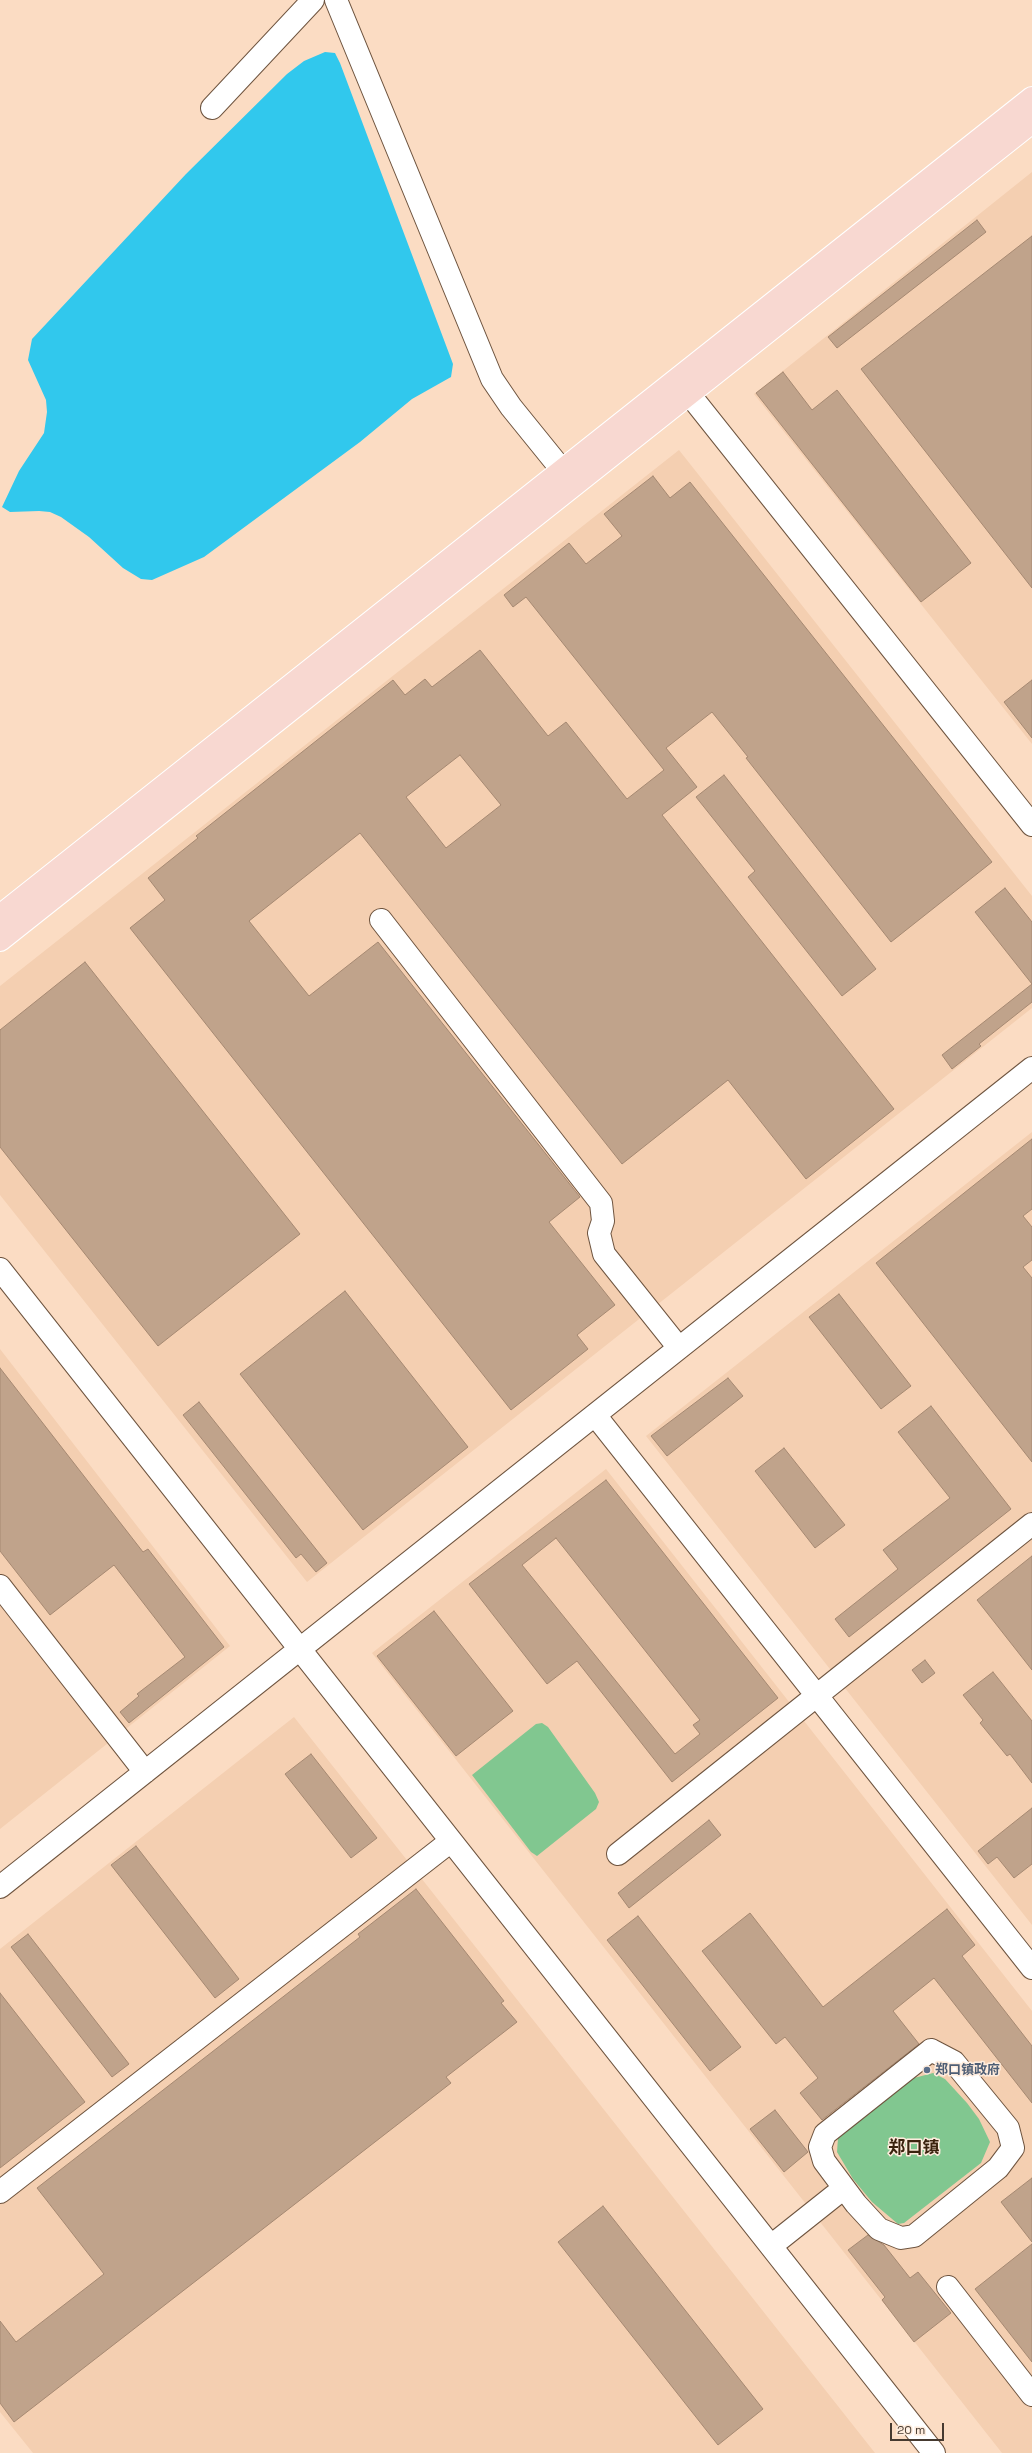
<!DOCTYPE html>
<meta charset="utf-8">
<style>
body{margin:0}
#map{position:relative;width:1032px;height:2453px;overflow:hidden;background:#fbdcc3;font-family:"Space Grotesk",sans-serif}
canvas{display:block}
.scale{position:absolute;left:890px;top:2423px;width:54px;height:18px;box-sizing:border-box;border:2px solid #463a30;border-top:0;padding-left:5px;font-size:12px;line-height:14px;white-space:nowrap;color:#463a30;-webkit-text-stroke:3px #feecdd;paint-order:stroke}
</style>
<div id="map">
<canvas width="1032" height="2453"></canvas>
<div class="scale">20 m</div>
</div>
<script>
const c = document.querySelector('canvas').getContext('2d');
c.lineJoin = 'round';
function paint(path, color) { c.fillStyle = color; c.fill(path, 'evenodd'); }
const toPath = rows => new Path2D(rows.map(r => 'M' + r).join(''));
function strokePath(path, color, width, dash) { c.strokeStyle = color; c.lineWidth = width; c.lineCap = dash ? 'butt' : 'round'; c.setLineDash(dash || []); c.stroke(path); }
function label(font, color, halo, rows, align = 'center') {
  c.font = font + ' "Space Grotesk","Noto Sans SC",sans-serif'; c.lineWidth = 3; c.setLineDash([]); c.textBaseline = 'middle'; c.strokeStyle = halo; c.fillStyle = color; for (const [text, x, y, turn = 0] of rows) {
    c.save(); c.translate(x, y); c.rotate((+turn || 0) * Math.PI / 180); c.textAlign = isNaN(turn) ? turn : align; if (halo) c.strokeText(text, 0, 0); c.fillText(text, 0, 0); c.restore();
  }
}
paint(toPath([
 [1032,172,1032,744,754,394],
 [679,450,1032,896,1032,1008,307,1582,0,1195,0,986],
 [1032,1132,1032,1925,646,1436],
 [0,1349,230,1646,0,1829],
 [606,1469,1032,2011,1032,2453,1002,2453,372,1653],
 [294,1717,875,2453,33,2453,0,2412,0,1949]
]), '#f4cfb1');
paint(toPath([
 [542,1723,548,1727,595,1793,599,1802,596,1809,537,1856,531,1852,472,1775,536,1724],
 [933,2073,945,2079,967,2103,979,2119,990,2142,981,2163,904,2223,898,2224,872,2202,853,2179,837,2152,838,2138,914,2078]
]), '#81c790');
paint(toPath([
 [325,52,335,53,340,63,453,364,451,377,412,399,360,442,204,557,152,580,141,579,123,568,89,537,61,517,50,512,39,511,10,512,2,507,19,471,44,433,47,412,46,400,28,360,32,339,186,174,287,74,304,61]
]), '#31c8ed');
const building = toPath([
 [977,220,986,232,837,348,828,337,977,220],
 [1032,236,1032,588,861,369,1032,236],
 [783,372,812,410,837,390,971,563,921,602,756,393,783,372],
 [653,476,670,498,690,482,992,862,891,942,746,758,748,757,712,712,666,748,697,787,662,815,894,1109,806,1179,728,1080,622,1164,360,833,249,921,309,996,378,942,580,1197,549,1222,615,1305,577,1335,588,1349,511,1410,130,928,165,900,148,878,198,838,196,836,393,680,405,695,425,679,432,687,480,650,548,736,566,722,627,799,664,770,526,597,513,607,504,595,569,543,586,564,622,536,604,514,653,476],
 [460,755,501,805,446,848,406,797,460,755],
 [1032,680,1032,738,1004,702,1032,680],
 [724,775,876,969,842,996,748,877,755,871,696,797,724,775],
 [1005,888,1032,922,1032,1002,979,1044,981,1046,952,1069,942,1055,1032,984,975,912,1005,888],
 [85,962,300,1234,158,1346,0,1147,0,1030,85,962],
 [1032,1139,1032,1209,1023,1216,1032,1227,1032,1260,1023,1267,1032,1278,1032,1462,876,1263,1032,1139],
 [345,1291,468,1447,363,1530,240,1374,345,1291],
 [839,1294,911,1386,881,1409,809,1317,839,1294],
 [0,1368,143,1552,148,1549,224,1647,129,1723,120,1712,139,1696,137,1694,185,1657,114,1565,50,1615,0,1551,0,1368],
 [728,1378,743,1396,667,1456,651,1436,728,1378],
 [199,1402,327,1563,316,1572,301,1554,296,1558,183,1415,199,1402],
 [931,1406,1011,1509,849,1637,835,1619,898,1569,883,1550,950,1498,898,1432,931,1406],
 [784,1448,845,1525,815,1548,755,1471,784,1448],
 [606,1480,778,1698,672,1782,577,1661,547,1684,469,1584,606,1480],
 [556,1538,700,1720,693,1725,700,1734,675,1754,522,1565,556,1538],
 [1032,1556,1032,1670,977,1600,1032,1556],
 [434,1611,513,1711,456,1756,377,1656,434,1611],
 [925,1660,935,1673,922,1683,912,1670,925,1660],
 [993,1672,1032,1721,1032,1783,1010,1754,1007,1756,980,1723,983,1720,963,1695,993,1672],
 [311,1754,377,1838,351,1858,285,1774,311,1754],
 [1032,1808,1032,1864,1014,1878,997,1857,988,1864,978,1851,1032,1808],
 [709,1820,721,1835,629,1908,618,1893,709,1820],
 [136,1846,239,1979,215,1998,111,1865,136,1846],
 [416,1889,504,2001,501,2003,517,2022,446,2077,451,2083,14,2422,0,2403,0,2321,16,2342,104,2274,37,2188,360,1937,358,1934,416,1889],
 [947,1909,975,1945,962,1956,1032,2046,1032,2103,934,1978,893,2011,919,2044,822,2120,800,2093,818,2078,785,2037,776,2044,702,1951,750,1913,823,2007,947,1909],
 [638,1916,741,2047,710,2071,607,1940,638,1916],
 [28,1934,129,2064,112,2077,11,1947,28,1934],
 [0,1993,85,2102,0,2168,0,1993],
 [775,2110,808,2152,784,2172,750,2129,775,2110],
 [1032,2178,1032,2242,1001,2202,1032,2178],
 [603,2206,763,2409,718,2445,558,2242,603,2206],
 [868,2235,884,2245,910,2278,918,2272,951,2313,914,2342,882,2300,885,2297,848,2250,868,2235],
 [1032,2244,1032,2362,975,2289,1032,2244]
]);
paint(building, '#c0a38b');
strokePath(building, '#a68972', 1);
const minor = toPath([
 [336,0,492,379,511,407,562,470],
 [212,108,313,0],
 [678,380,1032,825],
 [381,920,601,1203,603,1221,599,1233,604,1254,679,1348],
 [0,1269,934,2453],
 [595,1415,1032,1968],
 [0,1586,145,1772],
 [618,1854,1032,1524],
 [0,1887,1032,1068],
 [931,2050,954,2062,1008,2128,1013,2148,998,2168,914,2236,901,2238,879,2229,856,2204,824,2161,820,2147,825,2134,931,2050],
 [0,2192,451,1841],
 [771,2246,844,2188],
 [948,2287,1032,2395]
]);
const major = toPath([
 [0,916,1032,98],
 [0,940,1032,122]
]);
strokePath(minor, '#6e543f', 24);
strokePath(major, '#fff', 24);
strokePath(minor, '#fff', 22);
strokePath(major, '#f8d8d1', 22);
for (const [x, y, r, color] of [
 [927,2070,4,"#5c6f8a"]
]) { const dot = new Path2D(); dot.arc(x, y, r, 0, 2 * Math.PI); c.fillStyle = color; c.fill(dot); strokePath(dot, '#feecdd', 1.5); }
label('bold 13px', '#4e5e75', '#feecdd', [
 ["郑口镇政府",935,2070]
], 'left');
label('bold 17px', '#3a230e', '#feecdd', [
 ["郑口镇",914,2148]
]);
</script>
